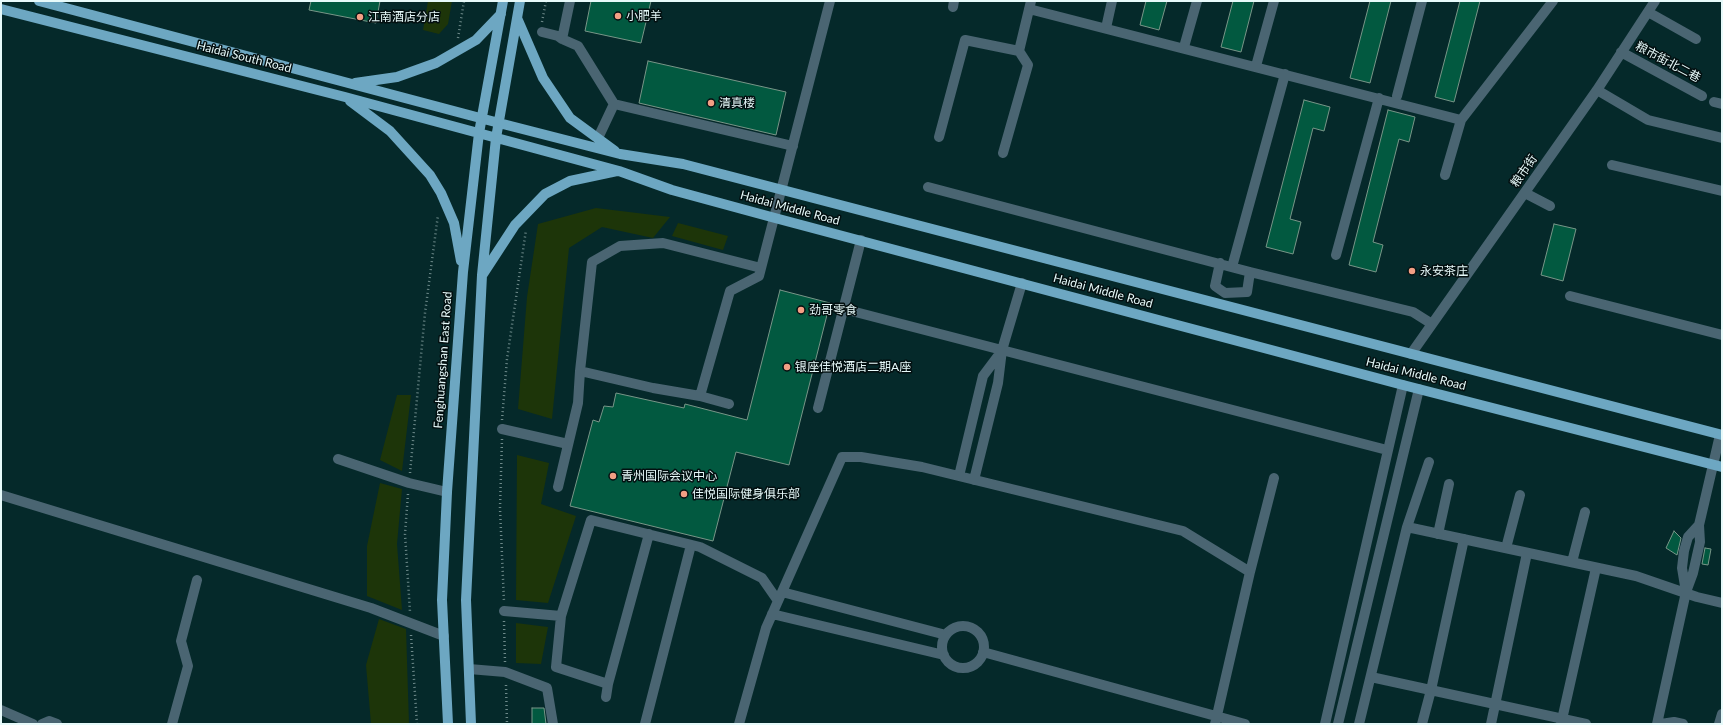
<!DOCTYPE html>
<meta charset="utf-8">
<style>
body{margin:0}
#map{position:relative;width:1723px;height:725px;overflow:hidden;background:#05292a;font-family:Lato,sans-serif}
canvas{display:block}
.frame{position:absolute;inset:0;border:2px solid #e7fafa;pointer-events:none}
</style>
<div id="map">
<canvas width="1723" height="725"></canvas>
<div class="frame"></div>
</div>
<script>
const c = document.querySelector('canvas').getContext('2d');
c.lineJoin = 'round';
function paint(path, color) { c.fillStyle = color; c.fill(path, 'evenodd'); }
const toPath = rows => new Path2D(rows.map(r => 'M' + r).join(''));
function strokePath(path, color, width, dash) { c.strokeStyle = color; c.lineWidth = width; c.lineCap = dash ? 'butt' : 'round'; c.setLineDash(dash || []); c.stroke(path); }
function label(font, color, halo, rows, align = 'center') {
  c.font = font + ' Lato,"Noto Sans SC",sans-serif'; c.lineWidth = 3; c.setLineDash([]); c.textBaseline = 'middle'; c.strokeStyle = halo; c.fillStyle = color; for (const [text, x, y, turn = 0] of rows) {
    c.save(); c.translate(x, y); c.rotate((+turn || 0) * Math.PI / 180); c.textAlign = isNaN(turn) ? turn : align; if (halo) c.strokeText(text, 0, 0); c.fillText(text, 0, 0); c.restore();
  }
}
paint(toPath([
 [428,1,452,1,448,24,439,34,423,30],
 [596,208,670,217,653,238,602,227,569,248,552,419,518,409,527,297,538,224],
 [678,223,728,236,723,250,672,236],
 [397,395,411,395,402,471,380,460],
 [517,455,549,463,541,504,576,516,548,603,516,600],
 [380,483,402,489,397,544,402,610,367,596,367,546],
 [379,619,406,629,409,724,371,724,366,665],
 [516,623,548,627,541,664,516,663]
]), '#1d3509');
const building = toPath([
 [311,1,380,1,376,23,309,10,311,1],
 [591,1,651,1,641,43,585,31,591,1],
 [1146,1,1167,1,1159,30,1140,25,1146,1],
 [1233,1,1254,1,1241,52,1221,47,1233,1],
 [1370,1,1391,1,1370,83,1350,78,1370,1],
 [1460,1,1480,1,1454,102,1435,97,1460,1],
 [648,61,786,92,776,135,639,103,648,61],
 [1304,100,1330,107,1324,131,1313,128,1290,219,1301,222,1293,254,1266,247,1304,100],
 [1388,110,1415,117,1409,142,1399,139,1373,242,1383,245,1376,272,1349,265,1388,110],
 [1554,224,1576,229,1563,281,1541,275,1554,224],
 [780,290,830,303,789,465,736,452,713,541,570,506,593,420,599,422,604,406,613,407,616,393,684,408,685,404,747,420,780,290],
 [1674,531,1681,538,1677,555,1666,548,1674,531],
 [1705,548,1711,549,1708,565,1702,564,1705,548],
 [532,708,544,708,546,724,532,724,532,708]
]);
paint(building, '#025940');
strokePath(building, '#789688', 1);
strokePath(toPath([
 [542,22,546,1],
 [458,38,464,1],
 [502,420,507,359,526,230],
 [502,439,500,508,504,602],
 [410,473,425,313,438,215],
 [408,494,405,534,410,612],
 [504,621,505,662],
 [411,635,417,724],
 [506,685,507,724]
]), '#6e8a8a', 2.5, [1, 3]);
strokePath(toPath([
 [570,1,562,39,578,46,614,104,793,146],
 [953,7,954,1],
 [1029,9,1461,120],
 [1648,12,1696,39],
 [1106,28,1112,1],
 [542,32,558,36,562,39],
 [1184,47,1197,1],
 [1621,52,1702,96],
 [1256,66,1274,1],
 [1597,90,1648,120,1722,138],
 [1397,96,1422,1],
 [1714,102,1722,104],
 [939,137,965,40,1019,51],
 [598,138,614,104],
 [1003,153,1028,65,1019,51,1031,1],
 [1612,165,1722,191],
 [1445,175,1461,120,1553,1],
 [928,187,1250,272,1413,312,1432,324],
 [1525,193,1550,206],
 [1336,255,1379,98],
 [1220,263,1215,286,1225,293,1247,292,1250,272],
 [1232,267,1285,74],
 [1570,296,1722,335],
 [840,308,1387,450],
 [1411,354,1597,90,1655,1],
 [580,371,653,388,700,396,729,404],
 [700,396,730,291,759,276,830,1],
 [818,408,861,240],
 [502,429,568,444],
 [338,459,409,483,447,492],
 [959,476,983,376,1001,352],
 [974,480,998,383,1002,350,1022,283],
 [558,487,578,403,580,371,592,262,620,246,663,243,761,268],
 [1,495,371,608,444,636],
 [1407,527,1636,576,1697,597,1722,603],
 [1438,534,1449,484],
 [1506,548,1520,495],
 [1572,562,1585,512],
 [782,592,946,635],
 [1686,592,1682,568,1684,551,1688,537,1699,525],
 [504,611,561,616],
 [772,614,944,655],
 '942 647a21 21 0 1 1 42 0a21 21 0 1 1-42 0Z',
 [983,652,1245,724],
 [469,669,505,672,547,688,553,724],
 [1371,677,1586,724],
 [608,684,556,667,561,616,591,520,700,547,762,578,778,601],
 [606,697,608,684,649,534],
 [1,710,33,724],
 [42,724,49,721,57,724],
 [172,724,188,666,181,641,197,580],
 [645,724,691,545],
 [739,724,766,628,842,457,861,457,922,467,1183,531,1250,572],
 [1215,724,1250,572,1274,478],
 [1325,724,1403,385],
 [1338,724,1419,389],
 [1359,724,1407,527,1429,462],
 [1422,724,1431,690,1464,539],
 [1491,724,1527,553],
 [1561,724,1596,568],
 [1657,724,1686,592,1693,573,1700,542,1699,525,1720,435],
 [1661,724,1674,722,1683,724],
 [1719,724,1722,714]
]), '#4a6572', 10);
strokePath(toPath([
 [39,1,499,123,620,154,683,164,1722,435],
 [1,9,345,97,619,171,672,190,775,218,1403,385,1722,467],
 [517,18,543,78,570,118,615,151],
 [355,83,397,77,436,63,476,40,501,14],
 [350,101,390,131,430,175,441,193,454,223,461,261],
 [483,274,515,225,545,194,570,181,617,171],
 [448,724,442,600,447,492,463,272,479,133,503,1],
 [471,724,466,600,482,275,496,138,520,1]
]), '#6da7c2', 10);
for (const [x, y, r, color] of [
 [618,16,4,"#f39f84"],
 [360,17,4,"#f39f84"],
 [711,103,4,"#f39f84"],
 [1412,271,4,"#f39f84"],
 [801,310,4,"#f39f84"],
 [787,367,4,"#f39f84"],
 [613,476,4,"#f39f84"],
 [684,494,4,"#f39f84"]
]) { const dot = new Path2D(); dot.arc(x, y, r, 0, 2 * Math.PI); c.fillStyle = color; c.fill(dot); strokePath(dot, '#030f10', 1.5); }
label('12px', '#e7fafa', '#030f10', [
 ["小肥羊",626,16],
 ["江南酒店分店",368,17],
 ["清真楼",719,103],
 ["永安茶庄",1420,271],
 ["劲哥零食",809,310],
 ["银座佳悦酒店二期A座",795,367],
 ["青州国际会议中心",621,476],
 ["佳悦国际健身俱乐部",692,494]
], 'left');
label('12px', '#e7fafa', '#030f10', [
 ["Haidai South Road",244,57,14],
 ["粮市街北二巷",1668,62,28],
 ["粮市街",1524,171,-55],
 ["Haidai Middle Road",790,208,15],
 ["Haidai Middle Road",1103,291,15],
 ["Fenghuangshan East Road",443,360,-86],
 ["Haidai Middle Road",1416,374,14]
]);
</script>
